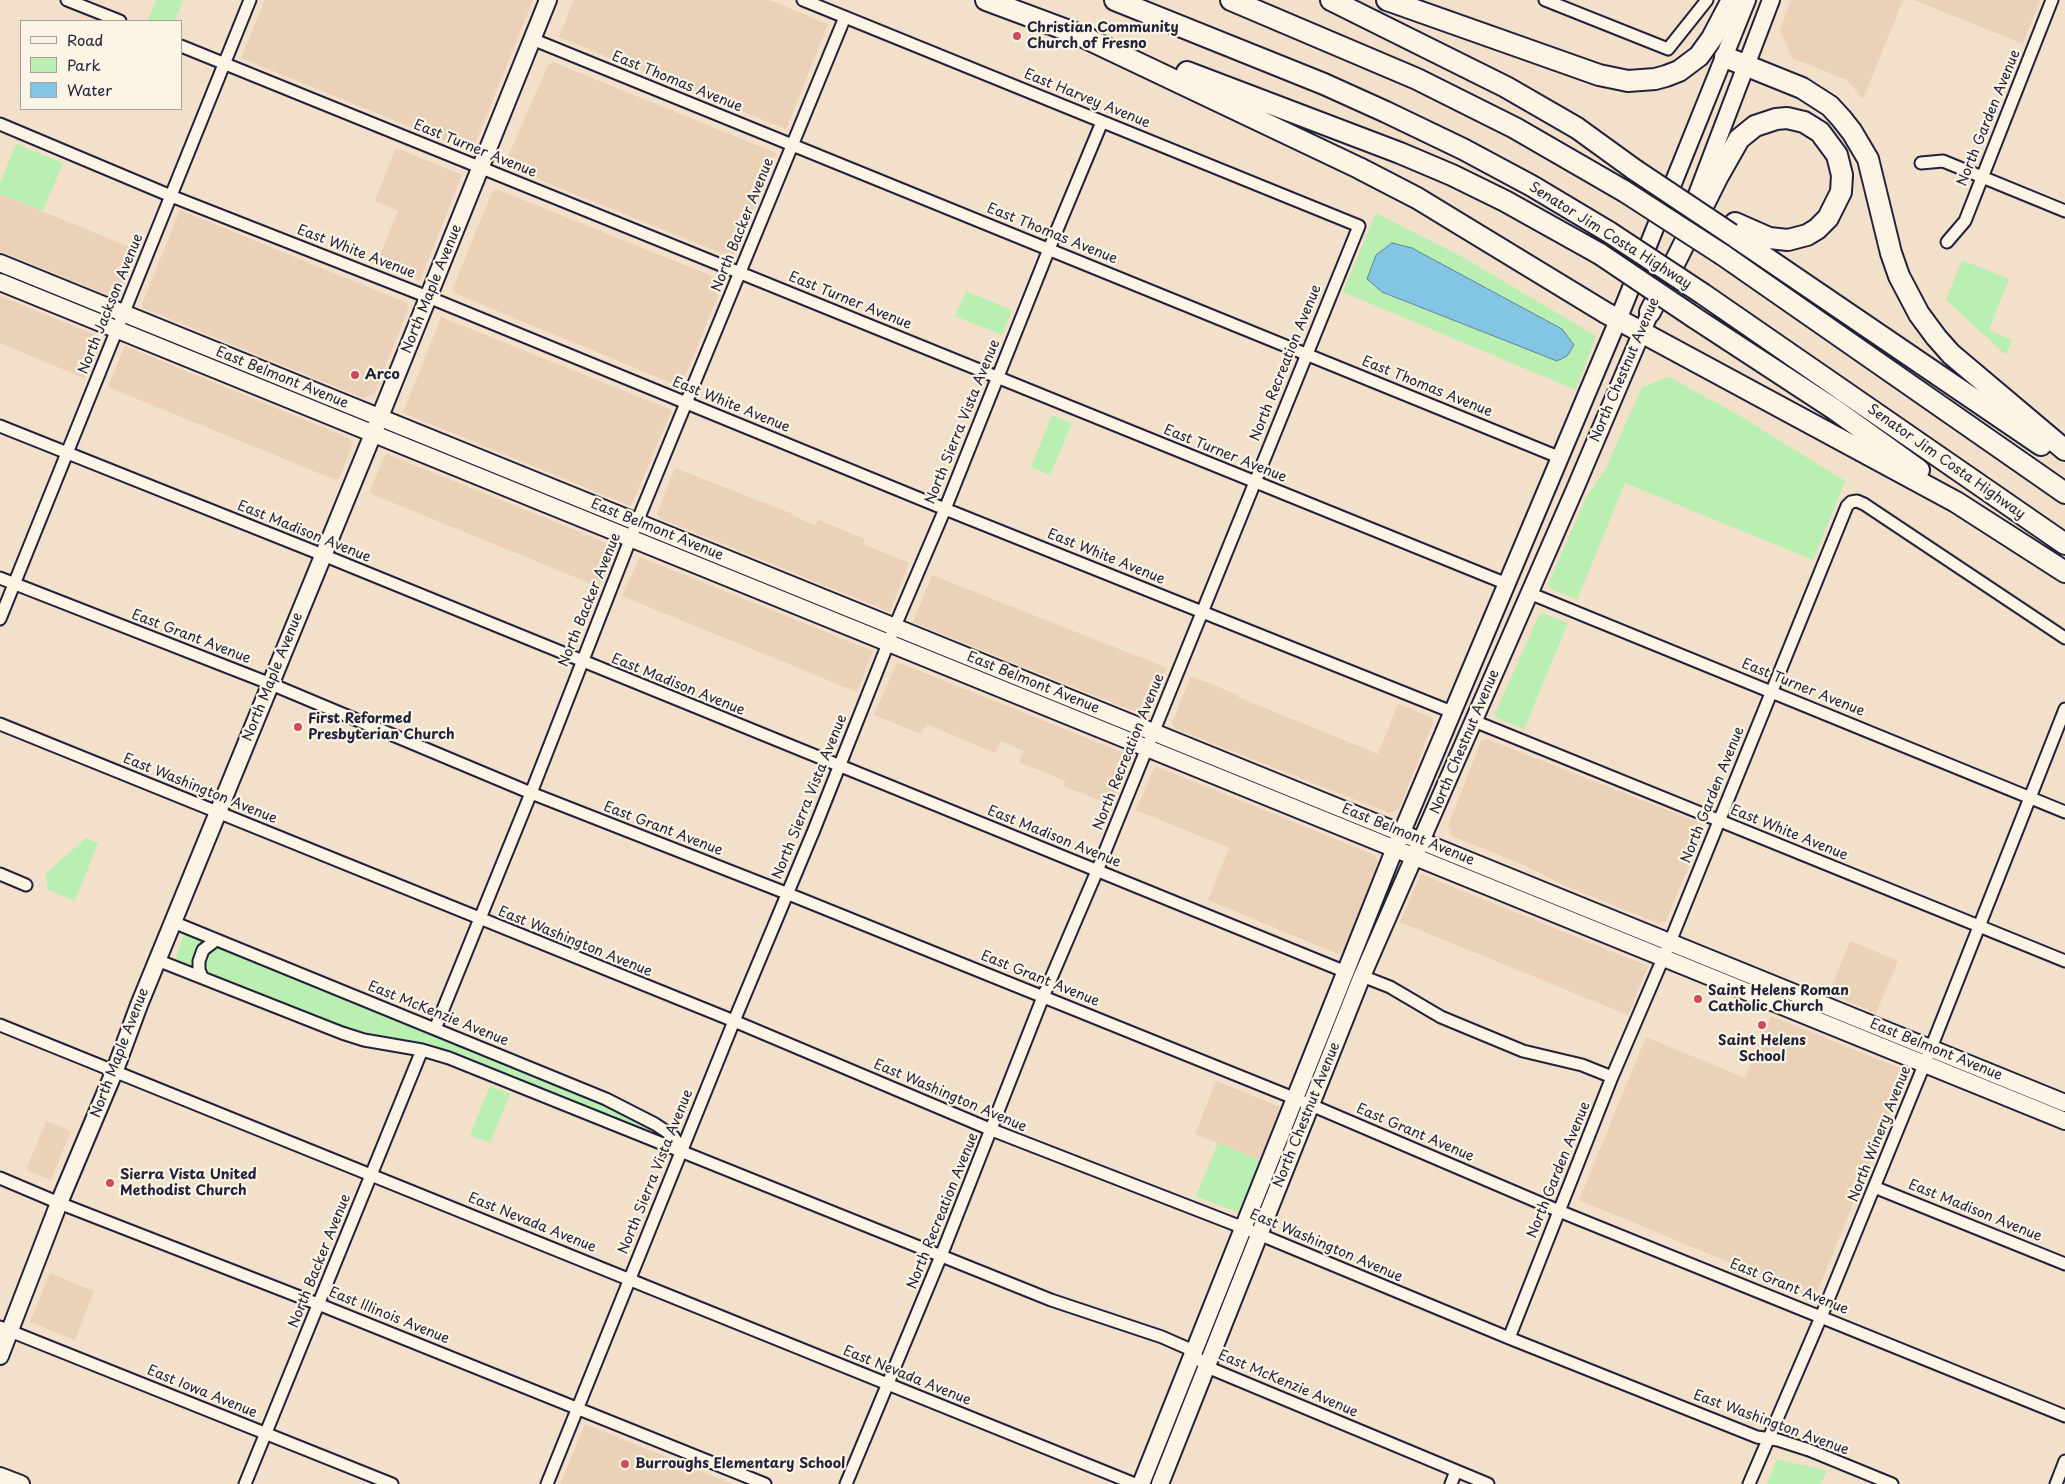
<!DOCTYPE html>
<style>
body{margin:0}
#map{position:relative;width:2065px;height:1484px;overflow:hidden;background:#f2e0ca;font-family:"Playpen Sans",sans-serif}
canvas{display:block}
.legend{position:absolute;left:20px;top:20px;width:162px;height:90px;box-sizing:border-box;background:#fcf5e5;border:1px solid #a5a1a1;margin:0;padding:6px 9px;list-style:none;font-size:15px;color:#22223b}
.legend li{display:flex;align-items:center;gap:10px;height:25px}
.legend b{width:25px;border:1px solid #a5a1a1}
</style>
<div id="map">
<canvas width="2065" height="1484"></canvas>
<ul class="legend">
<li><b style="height:6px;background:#fcf5e5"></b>Road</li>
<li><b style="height:14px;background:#b9efb1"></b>Park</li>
<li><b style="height:14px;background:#84c5e4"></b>Water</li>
</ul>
</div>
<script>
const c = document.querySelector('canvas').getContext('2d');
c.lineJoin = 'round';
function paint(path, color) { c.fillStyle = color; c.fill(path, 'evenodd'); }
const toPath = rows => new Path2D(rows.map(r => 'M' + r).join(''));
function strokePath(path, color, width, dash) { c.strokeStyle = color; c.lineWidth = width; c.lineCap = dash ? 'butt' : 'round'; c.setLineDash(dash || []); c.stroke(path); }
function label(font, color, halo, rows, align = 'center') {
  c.font = font + ' "Playpen Sans",sans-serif'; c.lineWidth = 4.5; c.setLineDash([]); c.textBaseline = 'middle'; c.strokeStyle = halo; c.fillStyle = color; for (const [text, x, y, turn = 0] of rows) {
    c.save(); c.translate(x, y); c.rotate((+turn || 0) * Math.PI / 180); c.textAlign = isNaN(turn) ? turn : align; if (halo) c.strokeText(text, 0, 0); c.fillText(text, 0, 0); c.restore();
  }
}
paint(toPath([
 [265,0,533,0,472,152,241,58],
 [574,0,769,0,828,24,786,129,559,37],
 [1791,0,1903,0,1863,99,1847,80,1792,58,1780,30],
 [1914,0,2040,0,2023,44],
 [553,62,776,153,733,258,508,167,506,161,548,65],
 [396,148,462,175,420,281,377,263,398,211,375,201],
 [495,190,499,190,724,281,681,387,454,293,453,288,491,194],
 [0,194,137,250,118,295,113,297,0,251],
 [180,210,407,303,408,310,374,394,363,398,143,308,142,304],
 [0,296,101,337,84,378,0,343],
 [441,317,672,410,631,506,403,413],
 [125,346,349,438,352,445,338,481,108,387],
 [387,454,612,545,614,550,599,587,369,493,384,457],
 [675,468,793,514,793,516,815,525,818,520,865,539,863,544,909,563,890,612,659,518,657,513],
 [640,557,873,651,857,692,622,596],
 [932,575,1167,668,1148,713,1143,715,913,622],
 [897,662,1127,754,1129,759,1111,805,1064,786,1065,781,1019,762,1024,751,1001,741,995,753,926,724,921,734,874,715],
 [1191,676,1238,695,1238,697,1378,754,1398,704,1431,717,1433,723,1399,809,1389,813,1174,728,1172,723],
 [1487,739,1700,823,1704,829,1666,921,1658,923,1561,884,1524,865,1452,836,1448,826,1481,741],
 [1155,766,1375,855,1379,864,1344,951,1338,954,1208,900,1229,848,1136,810],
 [1421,874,1648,966,1628,1015,1400,922],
 [1850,941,1898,961,1876,1013,1829,994],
 [1771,1016,1907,1071,1815,1298,1579,1200,1646,1037,1745,1078],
 [1216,1081,1280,1107,1260,1160,1195,1134],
 [46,1121,71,1131,51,1180,26,1170],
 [50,1273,94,1291,75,1340,30,1322],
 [585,1424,632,1443,733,1484,560,1484]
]), '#ead1b7');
paint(toPath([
 [156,0,183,0,175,21,148,20],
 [16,144,63,163,43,211,0,194,0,183],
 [1376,213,1466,259,1596,336,1576,390,1343,292],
 [1962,260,2009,279,1989,330,2012,340,2006,355,1946,300],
 [966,291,1012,310,1002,335,955,316],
 [1669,377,1735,413,1845,481,1813,560,1625,483,1577,600,1551,589,1548,584,1587,496,1606,468,1642,387],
 [1052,415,1072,423,1050,475,1031,467],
 [1542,613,1568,623,1524,729,1497,718,1495,714,1539,615],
 [86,838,98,843,75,901,47,889,47,881,45,874],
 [184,934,203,941,197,947,193,958,192,967,178,961,176,957],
 [220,948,593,1099,671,1142,435,1046,345,1028,209,973,204,966,208,952,212,949],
 [490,1086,510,1094,490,1143,470,1135],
 [1218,1143,1260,1160,1239,1213,1196,1196],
 [1777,1459,1827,1471,1821,1484,1767,1484]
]), '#b9efb1');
const water = toPath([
 [1392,243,1412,248,1562,329,1574,345,1567,356,1557,361,1382,292,1367,279,1376,255,1392,243]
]);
paint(water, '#84c5e4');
strokePath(water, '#5d84a0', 1);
const street = toPath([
 [67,0,120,21],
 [803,0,1359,226,1097,871,1043,997,941,1256,846,1484],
 [1545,0,1668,49,1707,0],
 [532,39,1561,458],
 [181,46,1507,584],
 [0,124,171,196,428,297,945,509,1452,712],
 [1921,163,1943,161,2065,211],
 [1947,242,1965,221,2052,0],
 [0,426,323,555,1346,972],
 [0,578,271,684,531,793,786,893,1311,1105,1559,1211,2065,1416],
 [1529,593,2065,812],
 [0,619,250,0],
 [1474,721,2065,961],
 [0,724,734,1021,992,1130,1244,1228,1509,1338,1757,1437,1778,1440,1809,1450,1892,1484],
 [0,874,26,885],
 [173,922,606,1099,655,1124,673,1136,682,1150],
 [157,960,342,1033,364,1040,422,1050,449,1058,1051,1300,1162,1337,1187,1348,1207,1367,1488,1484],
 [1362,976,1390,987,1441,1017,1523,1051,1582,1065,1612,1077],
 [202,977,199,970,199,961,203,950,216,940],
 [0,1025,1135,1484],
 [435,1029,531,793,637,522,845,17],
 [0,1178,59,1203,318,1304,765,1484],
 [1874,1187,2065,1264],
 [0,1327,392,1484],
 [1509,1338,1612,1077,1670,942,1847,506,1851,502,1857,501,1864,504,2065,638],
 [245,1484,422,1050],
 [547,1484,734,1021,814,830,895,626,945,509,1049,249,1102,122],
 [1451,1484,1456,1471],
 [1749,1484,1821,1317,1931,1048,2065,709],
 [2056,1484,2065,1461]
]);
const secondary = toPath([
 [1688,218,1771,0],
 [0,263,2065,1103],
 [0,282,2065,1121],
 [0,1356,59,1203,115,1070,139,1005,373,434,548,0],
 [0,1476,21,1484],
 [1141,1484,1391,858,1618,320,1747,0],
 [1160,1484,1362,976,1575,489,1655,301]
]);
const highway = toPath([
 [986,0,1088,38],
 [1115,0,1324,84,1386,112,1463,149,1532,186,1609,232],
 [1231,0,1417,79,1515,128,1624,191],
 [1331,0,1506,87,1577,128,1635,170],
 [1387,0,1599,75,1628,81,1655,79,1666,76,1679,71,1699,56,1712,38,1732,0],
 [1077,34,1359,168,1417,198,1606,313,1956,502,2065,572],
 [1725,57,1802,88,1830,106,1841,118,1852,132,1868,159,1891,253,1899,276,1919,314,1936,337,1951,354,2065,450],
 [1187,72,1400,153,1452,175,1505,201,1600,254],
 [1731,234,2041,445],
 [1723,255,2065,493],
 [1703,294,2065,544],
 [1650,312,1718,176,1739,139,1755,126,1776,119,1787,118,1804,122,1820,132,1837,155,1842,175,1841,192,1828,218,1817,229,1807,235,1788,240,1769,238,1735,223],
 [1695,318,1834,409,1919,470]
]);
strokePath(street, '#22223b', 15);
strokePath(secondary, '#22223b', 20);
strokePath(highway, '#22223b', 24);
strokePath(street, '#fcf5e5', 11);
strokePath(secondary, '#fcf5e5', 16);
strokePath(highway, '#fcf5e5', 20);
const highwayBridge = toPath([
 [1635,170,1731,234],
 [1624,191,1723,255],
 [1609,232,1703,294],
 [1600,254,1695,318]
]);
strokePath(highwayBridge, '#22223b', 24, []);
strokePath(highwayBridge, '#fcf5e5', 20);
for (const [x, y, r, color] of [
 [1017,36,5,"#d1495b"],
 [355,375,5,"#d1495b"],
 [298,727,5,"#d1495b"],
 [1698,999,5,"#d1495b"],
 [1762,1025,5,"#d1495b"],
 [110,1183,5,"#d1495b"],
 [625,1464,5,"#d1495b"]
]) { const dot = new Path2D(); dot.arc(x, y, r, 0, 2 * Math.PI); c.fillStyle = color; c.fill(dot); strokePath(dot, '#fcf5e5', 2); }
label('bold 14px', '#22223b', '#fcf5e5', [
 ["Christian Community",1027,28],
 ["Church of Fresno",1027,44],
 ["Arco",365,375],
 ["First Reformed",308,719],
 ["Presbyterian Church",308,735],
 ["Saint Helens Roman",1708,991],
 ["Catholic Church",1708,1007],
 ["Saint Helens",1762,1041,"center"],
 ["School",1762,1057,"center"],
 ["Sierra Vista United",120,1175],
 ["Methodist Church",120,1191],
 ["Burroughs Elementary School",635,1464]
], 'left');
label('14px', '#22223b', '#fcf5e5', [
 ["East Thomas Avenue",677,82,22],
 ["East Harvey Avenue",1087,99,22],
 ["North Garden Avenue",1989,118,-68],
 ["East Turner Avenue",475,149,22],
 ["North Backer Avenue",743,225,-68],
 ["East Thomas Avenue",1052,234,22],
 ["Senator Jim Costa Highway",1610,236,32],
 ["East White Avenue",356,252,21],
 ["North Maple Avenue",432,289,-68],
 ["East Turner Avenue",850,301,22],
 ["North Jackson Avenue",111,304,-68],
 ["North Recreation Avenue",1286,363,-68],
 ["North Chestnut Avenue",1625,370,-67],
 ["East Belmont Avenue",282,378,22],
 ["East Thomas Avenue",1427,387,22],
 ["East White Avenue",731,405,22],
 ["North Sierra Vista Avenue",963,422,-68],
 ["East Turner Avenue",1225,454,22],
 ["Senator Jim Costa Highway",1946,462,35],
 ["East Belmont Avenue",657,530,22],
 ["East Madison Avenue",304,532,22],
 ["East White Avenue",1106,557,22],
 ["North Backer Avenue",590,600,-68],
 ["East Grant Avenue",191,637,21],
 ["North Maple Avenue",273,677,-68],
 ["East Belmont Avenue",1033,683,22],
 ["East Madison Avenue",678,685,22],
 ["East Turner Avenue",1803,688,22],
 ["North Chestnut Avenue",1465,742,-67],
 ["North Recreation Avenue",1129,752,-68],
 ["East Washington Avenue",200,789,22],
 ["North Garden Avenue",1713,795,-68],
 ["North Sierra Vista Avenue",810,797,-68],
 ["East Grant Avenue",663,829,21],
 ["East White Avenue",1789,833,22],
 ["East Belmont Avenue",1408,835,22],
 ["East Madison Avenue",1054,837,22],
 ["East Washington Avenue",575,942,22],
 ["East Grant Avenue",1040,979,22],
 ["East McKenzie Avenue",438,1014,22],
 ["East Belmont Avenue",1936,1050,22],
 ["North Maple Avenue",120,1053,-69],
 ["East Washington Avenue",950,1096,23],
 ["North Chestnut Avenue",1307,1115,-68],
 ["East Grant Avenue",1415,1133,23],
 ["North Winery Avenue",1880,1134,-68],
 ["North Garden Avenue",1559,1170,-68],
 ["North Sierra Vista Avenue",656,1172,-68],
 ["North Recreation Avenue",943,1211,-68],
 ["East Madison Avenue",1975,1211,22],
 ["East Nevada Avenue",532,1223,22],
 ["East Washington Avenue",1326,1246,23],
 ["North Backer Avenue",320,1261,-68],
 ["East Grant Avenue",1789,1287,22],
 ["East Illinois Avenue",389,1316,22],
 ["East Nevada Avenue",907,1376,22],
 ["East McKenzie Avenue",1288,1384,23],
 ["East Iowa Avenue",202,1392,22],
 ["East Washington Avenue",1771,1423,20]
]);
</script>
